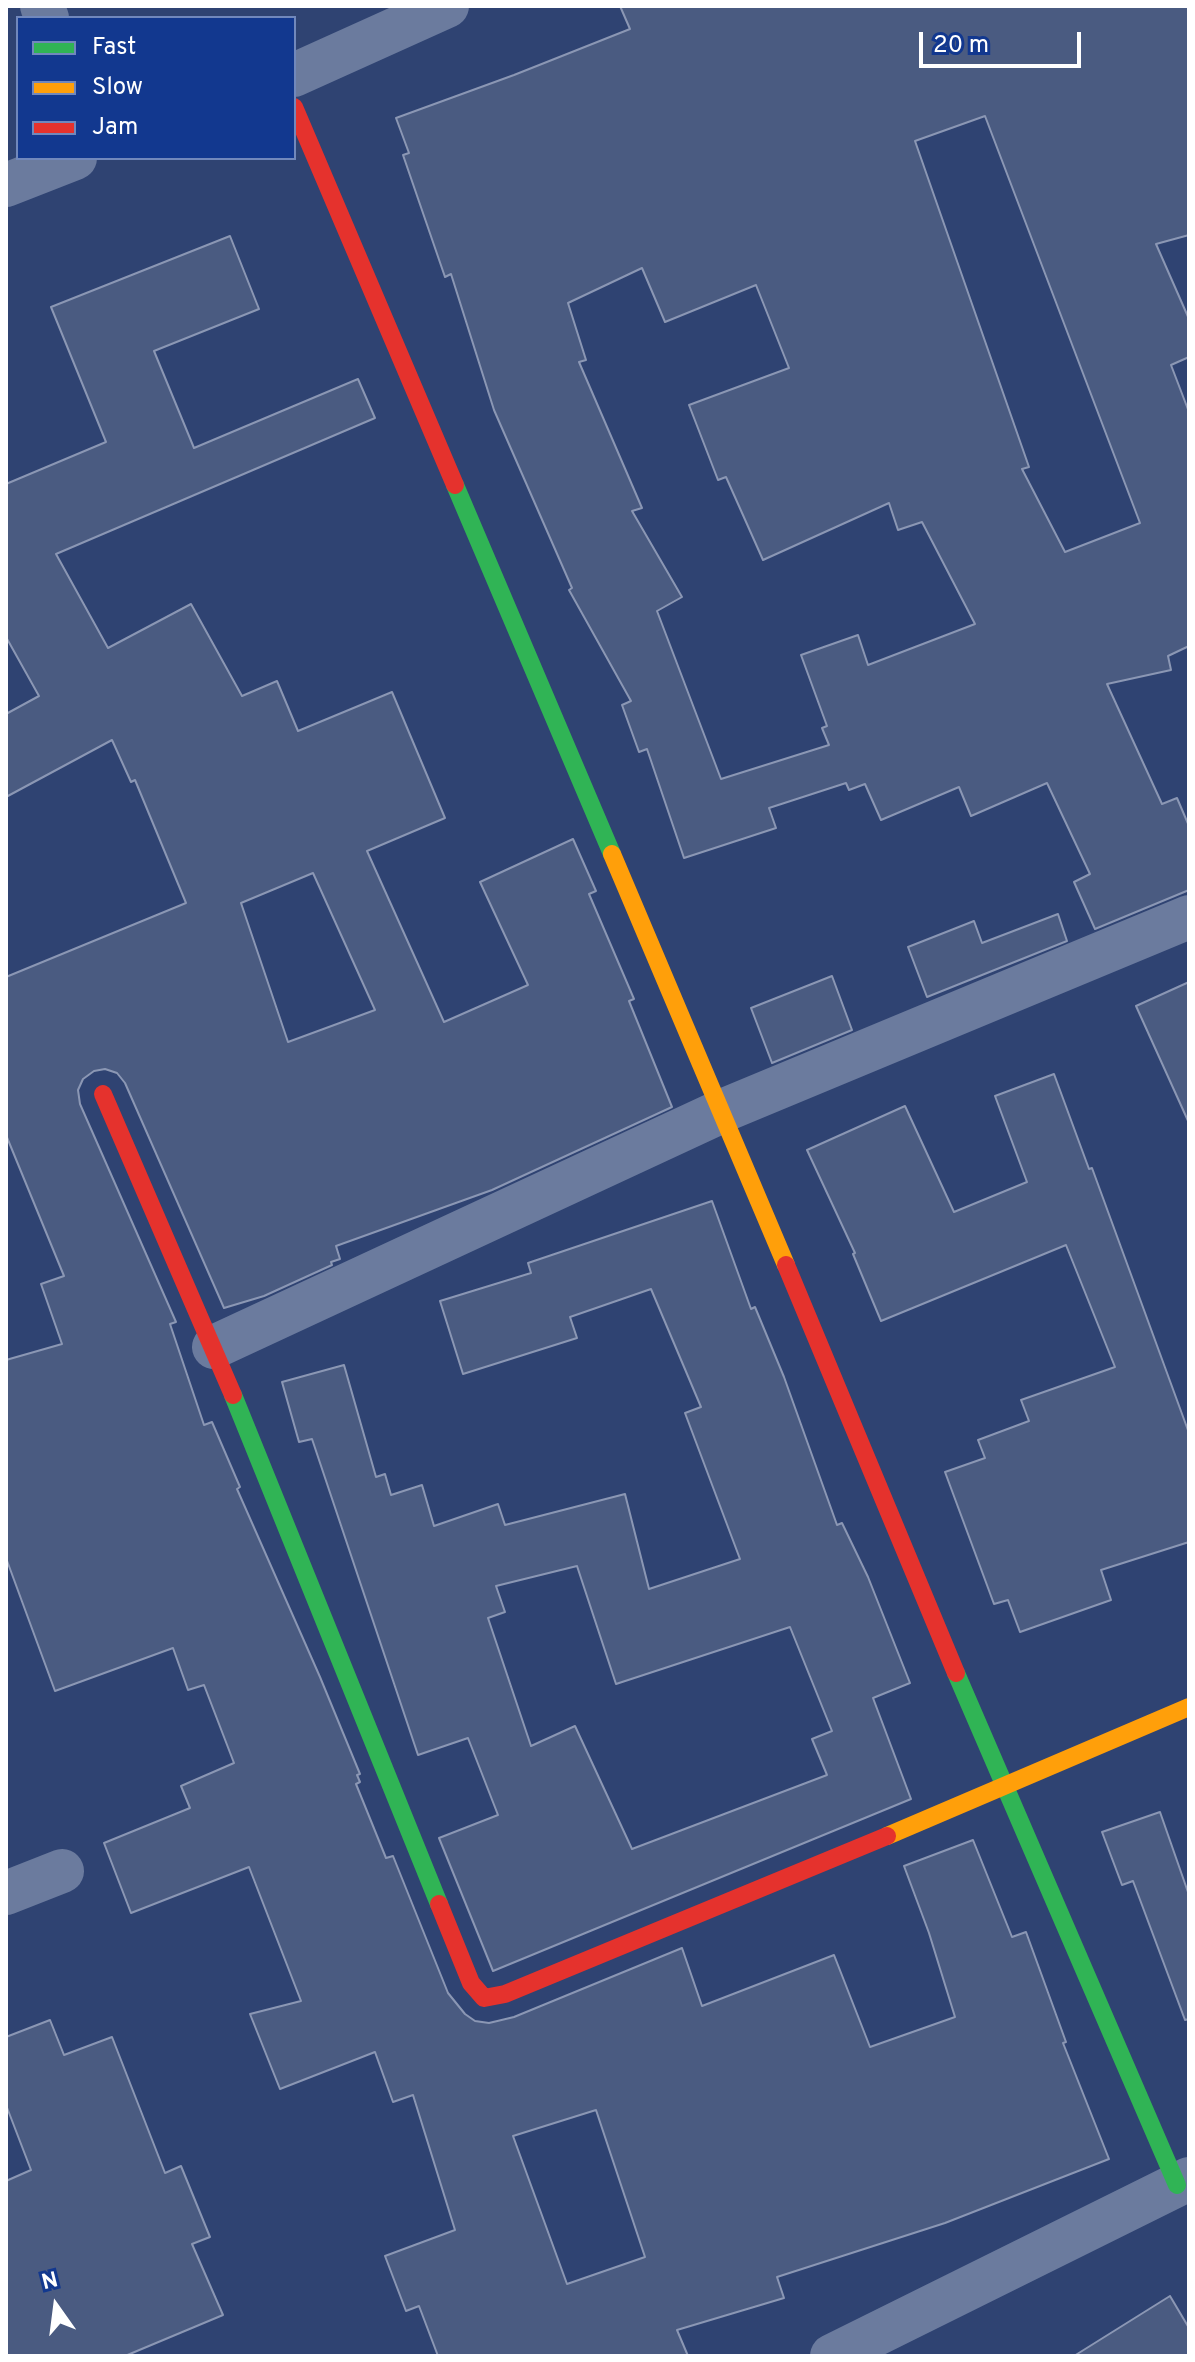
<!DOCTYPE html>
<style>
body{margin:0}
#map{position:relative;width:1195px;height:2362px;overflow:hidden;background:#2f4372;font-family:Overpass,sans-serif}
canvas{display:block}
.frame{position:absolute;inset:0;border:8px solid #fff;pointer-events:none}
.legend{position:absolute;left:16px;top:16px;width:280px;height:144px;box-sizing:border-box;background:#12388f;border:2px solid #7188bc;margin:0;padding:10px 14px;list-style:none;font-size:24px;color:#fff}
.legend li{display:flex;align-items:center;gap:16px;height:40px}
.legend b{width:40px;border:2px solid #7188bc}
.north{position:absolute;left:16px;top:2266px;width:80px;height:80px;-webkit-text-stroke:6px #12388f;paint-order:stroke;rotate:346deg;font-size:22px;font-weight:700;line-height:32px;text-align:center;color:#fff}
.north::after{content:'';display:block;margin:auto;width:28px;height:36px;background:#fff;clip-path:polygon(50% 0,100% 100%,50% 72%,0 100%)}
.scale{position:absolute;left:919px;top:32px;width:162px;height:36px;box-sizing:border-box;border:4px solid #fff;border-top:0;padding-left:10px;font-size:24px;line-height:28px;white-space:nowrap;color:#fff;-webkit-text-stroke:6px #12388f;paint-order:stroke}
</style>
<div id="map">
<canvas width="1195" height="2362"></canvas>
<div class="frame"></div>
<ul class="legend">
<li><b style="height:10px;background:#30b455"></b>Fast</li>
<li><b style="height:10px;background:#ff9f0a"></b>Slow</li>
<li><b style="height:10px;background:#e5322d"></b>Jam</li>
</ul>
<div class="north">N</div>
<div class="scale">20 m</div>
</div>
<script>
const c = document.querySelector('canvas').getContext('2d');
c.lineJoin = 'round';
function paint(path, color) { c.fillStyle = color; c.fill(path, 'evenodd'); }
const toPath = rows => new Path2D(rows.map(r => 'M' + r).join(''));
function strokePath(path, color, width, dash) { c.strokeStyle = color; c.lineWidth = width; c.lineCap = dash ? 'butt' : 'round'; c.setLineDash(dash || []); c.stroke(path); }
const building = toPath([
 [620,6,1189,6,1189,235,1156,244,1189,319,1189,357,1171,365,1189,412,1189,646,1168,656,1171,670,1107,684,1162,804,1177,798,1189,826,1189,890,1095,929,1074,882,1090,874,1047,783,971,816,959,787,881,820,865,784,849,790,846,783,769,808,776,828,684,858,647,749,639,752,622,705,631,701,569,590,572,588,494,410,451,274,445,277,403,155,409,153,396,118,514,75,630,29,620,6],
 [985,116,1140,523,1065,552,1022,469,1029,467,915,141,985,116],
 [642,268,665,322,756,285,789,368,689,405,718,480,726,477,763,560,889,503,898,530,922,522,975,624,868,665,858,635,801,655,827,726,822,728,829,745,721,779,657,611,682,597,632,511,642,508,579,362,586,360,568,303,642,268],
 [230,236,259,309,154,351,194,448,358,379,375,418,56,554,108,648,191,604,242,696,277,681,298,731,392,692,445,818,367,851,444,1022,528,985,480,882,573,839,596,891,589,894,634,999,629,1001,672,1107,492,1190,336,1246,340,1259,331,1262,332,1265,264,1296,224,1308,125,1083,117,1073,105,1069,94,1071,83,1079,78,1090,80,1104,176,1322,170,1324,204,1425,212,1422,240,1487,237,1489,320,1677,360,1774,357,1775,360,1782,356,1784,386,1858,393,1856,448,1993,465,2014,475,2021,489,2023,514,2017,682,1948,702,2006,834,1955,870,2047,955,2017,929,1933,904,1866,973,1840,1012,1937,1026,1932,1066,2042,1063,2043,1109,2159,945,2223,777,2277,784,2298,677,2330,688,2356,438,2356,419,2306,406,2311,385,2256,455,2230,413,2095,393,2102,375,2052,280,2089,250,2014,301,2001,249,1867,131,1913,104,1843,190,1808,181,1786,234,1763,204,1685,188,1690,173,1648,55,1691,6,1558,6,1360,62,1344,41,1284,64,1276,6,1135,6,977,186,903,135,780,131,782,112,740,6,797,6,714,39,696,6,637,6,484,106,442,51,307,230,236],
 [313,873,375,1010,288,1042,241,903,313,873],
 [596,2110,645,2257,567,2284,513,2136,596,2110],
 [1058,914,1067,941,927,997,908,947,974,921,982,943,1058,914],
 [832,976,852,1030,772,1063,751,1008,832,976],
 [1189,982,1189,1123,1136,1006,1189,982],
 [1054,1074,1089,1169,1092,1168,1189,1433,1189,1542,1101,1570,1111,1600,1020,1632,1008,1600,994,1604,945,1472,985,1458,978,1440,1029,1421,1021,1400,1115,1367,1066,1245,881,1321,853,1254,855,1253,807,1150,905,1106,954,1212,1027,1182,995,1096,1054,1074],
 [712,1201,751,1309,755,1307,784,1377,837,1525,842,1523,868,1577,910,1683,873,1698,911,1799,493,1971,439,1838,498,1815,468,1738,418,1755,312,1439,299,1442,282,1382,344,1365,376,1477,385,1474,391,1495,422,1485,434,1526,498,1504,505,1525,625,1494,649,1589,740,1559,685,1413,701,1407,651,1289,570,1317,577,1338,463,1374,440,1301,531,1273,528,1263,712,1201],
 [577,1566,616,1684,790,1627,832,1731,812,1739,827,1775,632,1849,575,1726,531,1746,488,1618,505,1612,496,1586,577,1566],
 [1160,1812,1189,1895,1189,2019,1185,2020,1133,1881,1122,1885,1102,1832,1160,1812],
 [50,2020,64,2055,112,2037,165,2173,181,2166,210,2237,192,2244,223,2315,125,2356,6,2356,6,2181,31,2170,6,2105,6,2037,50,2020],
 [1170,2296,1189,2328,1189,2356,1074,2356,1170,2296]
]);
paint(building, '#4a5b81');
strokePath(building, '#8b97b4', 2);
strokePath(toPath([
 [42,6,47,18],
 [294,75,447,6],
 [6,185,75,158],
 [214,1347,722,1111,1189,917],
 [6,1893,62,1871],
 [832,2356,1189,2179]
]), '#6b7b9e', 44);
strokePath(toPath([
 [455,485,612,854],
 [233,1395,439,1904],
 [956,1673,1177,2185]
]), '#30b455', 18);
strokePath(toPath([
 [612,854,786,1265],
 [887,1836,1189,1707]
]), '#ff9f0a', 18);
strokePath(toPath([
 [294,107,455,485],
 [103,1094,233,1395],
 [786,1265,956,1673],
 [439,1904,471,1983,484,1998,505,1994,887,1836]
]), '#e5322d', 18);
</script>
